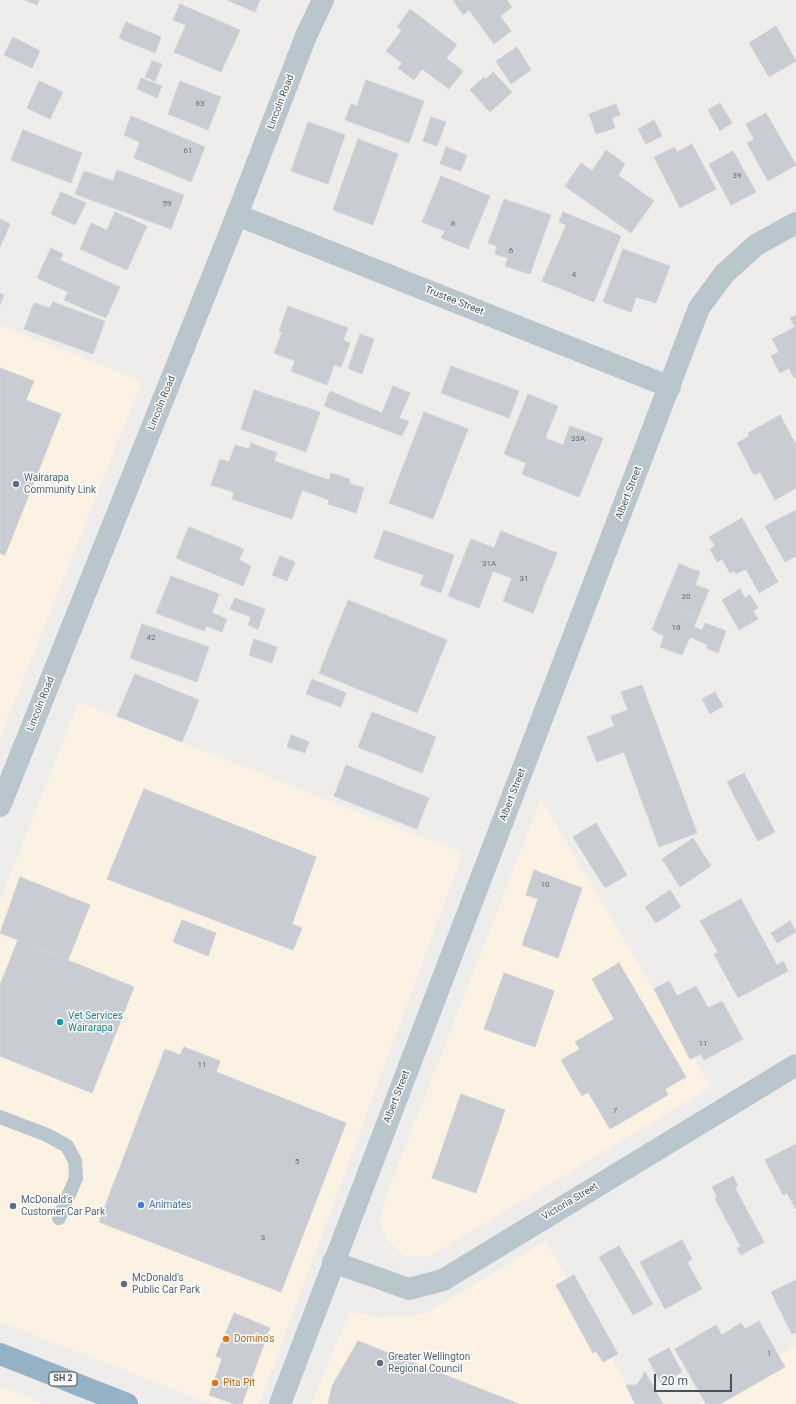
<!DOCTYPE html>
<style>
body{margin:0}
#map{position:relative;width:796px;height:1404px;overflow:hidden;background:#efecec;font-family:Roboto,sans-serif}
canvas{display:block}
.scale{position:absolute;left:654px;top:1374px;width:78px;height:18px;box-sizing:border-box;border:2px solid #44525a;border-top:0;padding-left:5px;font-size:12px;line-height:14px;white-space:nowrap;color:#44525a;-webkit-text-stroke:3px #fff;paint-order:stroke}
</style>
<div id="map">
<canvas width="796" height="1404"></canvas>
<div class="scale">20 m</div>
</div>
<script>
const c = document.querySelector('canvas').getContext('2d');
c.lineJoin = 'round';
function paint(path, color) { c.fillStyle = color; c.fill(path, 'evenodd'); }
const toPath = rows => new Path2D(rows.map(r => 'M' + r).join(''));
function strokePath(path, color, width, dash) { c.strokeStyle = color; c.lineWidth = width; c.lineCap = dash ? 'butt' : 'round'; c.setLineDash(dash || []); c.stroke(path); }
function label(font, color, halo, rows, align = 'center') {
  c.font = font + ' Roboto,sans-serif'; c.lineWidth = 3; c.setLineDash([]); c.textBaseline = 'middle'; c.strokeStyle = halo; c.fillStyle = color; for (const [text, x, y, turn = 0] of rows) {
    c.save(); c.translate(x, y); c.rotate((+turn || 0) * Math.PI / 180); c.textAlign = isNaN(turn) ? turn : align; if (halo) c.strokeText(text, 0, 0); c.fillText(text, 0, 0); c.restore();
  }
}
paint(toPath([
 [0,325,142,381,0,737],
 [79,702,463,853,259,1404,211,1404,0,1322,0,901],
 [541,799,711,1087,430,1256,404,1256,386,1238,380,1221,388,1191],
 [546,1241,637,1404,311,1404,350,1312,379,1317,425,1314],
 [796,1345,796,1404,698,1404],
 [0,1386,45,1404,0,1404]
]), '#fcf2e3');
const building = toPath([
 [25,0,39,0,37,5,25,0],
 [227,0,260,0,255,12,227,0],
 [453,0,507,0,512,7,500,16,511,31,494,44,469,10,463,15,453,0],
 [180,4,240,30,221,72,174,52,186,25,173,20,180,4],
 [410,9,457,45,446,58,463,71,449,89,422,69,414,80,398,68,402,63,386,51,402,30,397,27,410,9],
 [126,22,161,37,155,53,119,38,126,22],
 [776,26,796,61,769,77,749,43,776,26],
 [13,37,40,51,32,68,4,55,13,37],
 [517,47,531,70,511,84,496,61,517,47],
 [152,61,162,64,155,81,145,77,152,61],
 [493,72,512,92,490,112,470,90,484,77,486,79,493,72],
 [141,78,162,86,157,98,137,89,141,78],
 [366,80,424,101,409,143,345,120,351,104,357,106,366,80],
 [39,81,63,92,50,119,27,108,39,81],
 [180,81,221,97,208,130,168,114,180,81],
 [720,103,732,123,720,131,708,110,720,103],
 [616,104,620,115,612,118,615,128,596,134,589,114,616,104],
 [766,113,796,165,768,181,747,143,754,139,746,124,766,113],
 [131,116,205,147,191,182,134,158,140,142,124,135,131,116],
 [431,117,446,122,437,146,423,141,431,117],
 [654,120,662,136,646,144,638,129,654,120],
 [308,122,345,135,328,184,291,171,308,122],
 [23,130,82,153,71,183,11,160,23,130],
 [358,139,398,154,373,225,333,210,358,139],
 [692,144,716,189,680,208,654,157,675,147,677,152,692,144],
 [446,147,467,155,461,171,440,164,446,147],
 [606,150,625,164,618,175,654,201,631,233,565,186,581,163,592,171,606,150],
 [733,151,756,192,731,205,709,164,733,151],
 [117,170,184,195,171,229,75,194,84,171,113,181,117,170],
 [441,176,490,196,468,249,441,238,445,231,422,222,441,176],
 [61,192,86,203,75,225,51,214,61,192],
 [504,199,551,215,530,274,505,266,508,258,495,254,497,246,488,243,504,199],
 [115,212,147,226,127,270,80,249,91,223,107,230,115,212],
 [563,212,621,236,594,302,542,281,566,225,559,222,563,212],
 [0,219,10,224,0,247,0,219],
 [51,248,63,254,60,260,120,287,106,318,64,300,68,292,37,278,51,248],
 [623,249,670,266,656,303,636,297,631,312,603,302,623,249],
 [0,293,4,295,0,305,0,293],
 [53,302,105,321,93,354,24,329,34,303,50,308,53,302],
 [288,306,348,328,343,340,350,343,341,367,334,365,327,385,291,371,295,361,274,353,282,332,279,331,288,306],
 [796,315,796,377,794,378,789,368,780,373,771,356,779,352,772,339,795,327,790,318,796,315],
 [360,334,374,339,362,374,348,368,360,334],
 [451,366,519,391,509,418,441,393,451,366],
 [0,368,34,381,26,400,61,414,5,555,0,553,0,368],
 [393,386,410,393,399,418,409,421,402,436,324,406,330,391,382,413,393,386],
 [254,390,320,412,306,452,241,429,254,390],
 [528,394,558,406,545,438,563,445,570,426,603,438,579,497,522,474,526,463,504,454,528,394],
 [424,412,468,429,433,519,389,503,424,412],
 [780,415,796,445,796,488,775,500,760,472,754,475,737,443,749,436,748,433,780,415],
 [251,443,277,453,274,461,329,480,331,473,350,479,349,483,364,488,356,513,328,504,329,500,302,490,292,519,232,499,234,492,211,485,220,459,229,462,235,445,249,449,251,443],
 [796,510,796,556,785,562,765,526,796,510],
 [742,518,778,582,759,593,746,569,736,574,734,571,730,573,722,559,717,562,710,549,715,546,709,537,742,518],
 [189,527,244,549,239,560,251,566,243,586,176,558,189,527],
 [384,530,454,555,441,593,420,585,424,575,374,558,384,530],
 [501,531,557,553,533,613,503,601,512,578,493,571,479,608,448,596,471,539,494,548,501,531],
 [280,556,295,562,287,581,272,575,280,556],
 [679,564,700,572,695,585,709,590,698,617,663,603,679,564],
 [171,576,219,594,212,613,227,619,222,632,206,626,204,631,156,613,171,576],
 [740,589,745,598,750,595,758,608,753,611,758,619,739,630,722,600,740,589],
 [235,598,265,609,258,629,248,625,251,617,230,609,235,598],
 [348,600,447,640,417,713,319,673,348,600],
 [663,603,698,617,694,627,702,630,705,623,726,631,718,653,706,648,708,645,690,637,682,655,660,647,664,636,652,630,663,603],
 [142,624,209,647,197,682,130,658,142,624],
 [254,639,277,647,272,663,249,655,254,639],
 [135,674,199,700,182,742,117,716,135,674],
 [312,679,346,693,341,707,306,694,312,679],
 [642,685,697,833,659,847,624,752,597,762,587,737,614,726,611,716,628,710,621,692,642,685],
 [715,692,723,706,710,714,702,699,715,692],
 [372,712,436,737,422,773,358,747,372,712],
 [291,735,309,742,305,753,287,747,291,735],
 [346,765,429,798,417,829,334,796,346,765],
 [744,773,775,832,758,841,727,782,744,773],
 [144,789,316,857,292,924,302,928,293,950,107,879,144,789],
 [596,823,627,875,605,888,573,837,596,823],
 [693,838,711,866,680,887,662,859,693,838],
 [534,870,582,888,558,958,522,945,538,899,526,895,534,870],
 [20,877,90,905,68,960,0,933,20,877],
 [670,890,681,907,656,923,645,907,670,890],
 [741,899,777,965,783,961,788,971,738,998,714,954,718,952,700,921,741,899],
 [182,920,216,933,208,956,173,942,182,920],
 [790,921,796,932,777,943,771,933,790,921],
 [18,940,134,987,92,1093,0,1056,0,985,18,940],
 [619,963,686,1077,665,1089,668,1095,610,1129,588,1092,582,1096,561,1060,580,1049,575,1042,614,1019,592,979,619,963],
 [504,973,554,991,535,1047,484,1029,504,973],
 [669,981,677,996,696,986,708,1008,722,1001,743,1039,704,1060,701,1054,690,1059,654,989,669,981],
 [184,1047,220,1061,216,1072,346,1123,281,1292,99,1222,165,1049,180,1055,184,1047],
 [461,1094,505,1110,476,1193,432,1178,461,1094],
 [796,1144,796,1209,787,1193,783,1195,765,1160,796,1144],
 [733,1176,738,1186,735,1188,764,1242,741,1255,737,1248,741,1247,715,1199,717,1197,712,1187,733,1176],
 [682,1240,692,1259,687,1262,702,1289,665,1309,640,1262,682,1240],
 [619,1246,653,1304,633,1315,599,1257,619,1246],
 [574,1275,618,1354,603,1362,596,1351,593,1353,556,1285,574,1275],
 [796,1280,796,1332,792,1334,771,1292,796,1280],
 [234,1313,270,1328,242,1404,235,1404,209,1395,222,1359,216,1356,234,1313],
 [759,1321,785,1367,720,1404,706,1404,675,1349,716,1325,722,1335,741,1323,745,1329,759,1321],
 [358,1341,519,1404,328,1404,332,1386,358,1341],
 [669,1348,682,1372,661,1383,648,1359,669,1348],
 [645,1372,663,1404,635,1404,626,1385,637,1385,645,1372]
]);
paint(building, '#c9ccd2');
strokePath(building, '#d0d3d8', 1);
strokePath(toPath([
 [0,1117,47,1135,67,1146,75,1161,76,1178,59,1218]
]), '#b9c6cd', 14);
strokePath(toPath([
 [237,215,670,387],
 [333,1262,409,1289,443,1280,796,1065],
 [280,1404,699,308,724,274,756,245,796,223]
]), '#b9c6cd', 22);
strokePath(toPath([
 [0,806,237,215,306,36,323,0]
]), '#b9c6cd', 22);
strokePath(toPath([
 [0,1354,127,1404]
]), '#96b2c6', 22);
for (const [x, y, r, color] of [
 [16,484,4,"#5c6f8a"],
 [60,1022,4,"#0f9aa8"],
 [141,1205,4,"#3f7fe0"],
 [13,1206,4,"#5c6f8a"],
 [124,1284,4,"#5c6f8a"],
 [226,1339,4,"#e8710a"],
 [380,1363,4,"#5c6f8a"],
 [215,1383,4,"#e8710a"]
]) { const dot = new Path2D(); dot.arc(x, y, r, 0, 2 * Math.PI); c.fillStyle = color; c.fill(dot); strokePath(dot, '#fff', 1.5); }
label('8px', '#657078', null, [
 ["63",200,104],
 ["61",188,151],
 ["39",737,176],
 ["59",167,204],
 ["8",453,224],
 ["6",511,251],
 ["4",574,275],
 ["33A",578,439],
 ["31A",489,564],
 ["31",524,579],
 ["20",686,597],
 ["18",676,628],
 ["42",151,638],
 ["10",545,885],
 ["11",703,1044],
 ["11",202,1065],
 ["7",615,1111],
 ["5",297,1162],
 ["3",263,1238],
 ["1",769,1354]
]);
for (const [x, y, w] of [
 [63,1379,28]
]) { const box = new Path2D(); box.roundRect(x - w / 2, y - 7, w, 14, 3); c.fillStyle = '#fff'; c.fill(box); strokePath(box, '#44525a', 1); }
label('bold 9px', '#44525a', null, [
 ["SH 2",63,1379]
]);
label('10px', '#44525a', '#fff', [
 ["Lincoln Road",281,102,-69],
 ["Trustee Street",454,301,22],
 ["Lincoln Road",162,403,-68],
 ["Albert Street",629,493,-69],
 ["Lincoln Road",41,704,-68],
 ["Albert Street",513,795,-69],
 ["Albert Street",397,1097,-69],
 ["Victoria Street",570,1202,-31]
]);
label('10px', '#4e5e75', '#fff', [
 ["Wairarapa",24,478],
 ["Community Link",24,490],
 ["McDonald's",21,1200],
 ["Customer Car Park",21,1212],
 ["McDonald's",132,1278],
 ["Public Car Park",132,1290],
 ["Greater Wellington",388,1357],
 ["Regional Council",388,1369]
], 'left');
label('10px', '#0d838f', '#fff', [
 ["Vet Services",68,1016],
 ["Wairarapa",68,1028]
], 'left');
label('10px', '#366cbe', '#fff', [
 ["Animates",149,1205]
], 'left');
label('10px', '#c56008', '#fff', [
 ["Domino's",234,1339],
 ["Pita Pit",223,1383]
], 'left');
</script>
